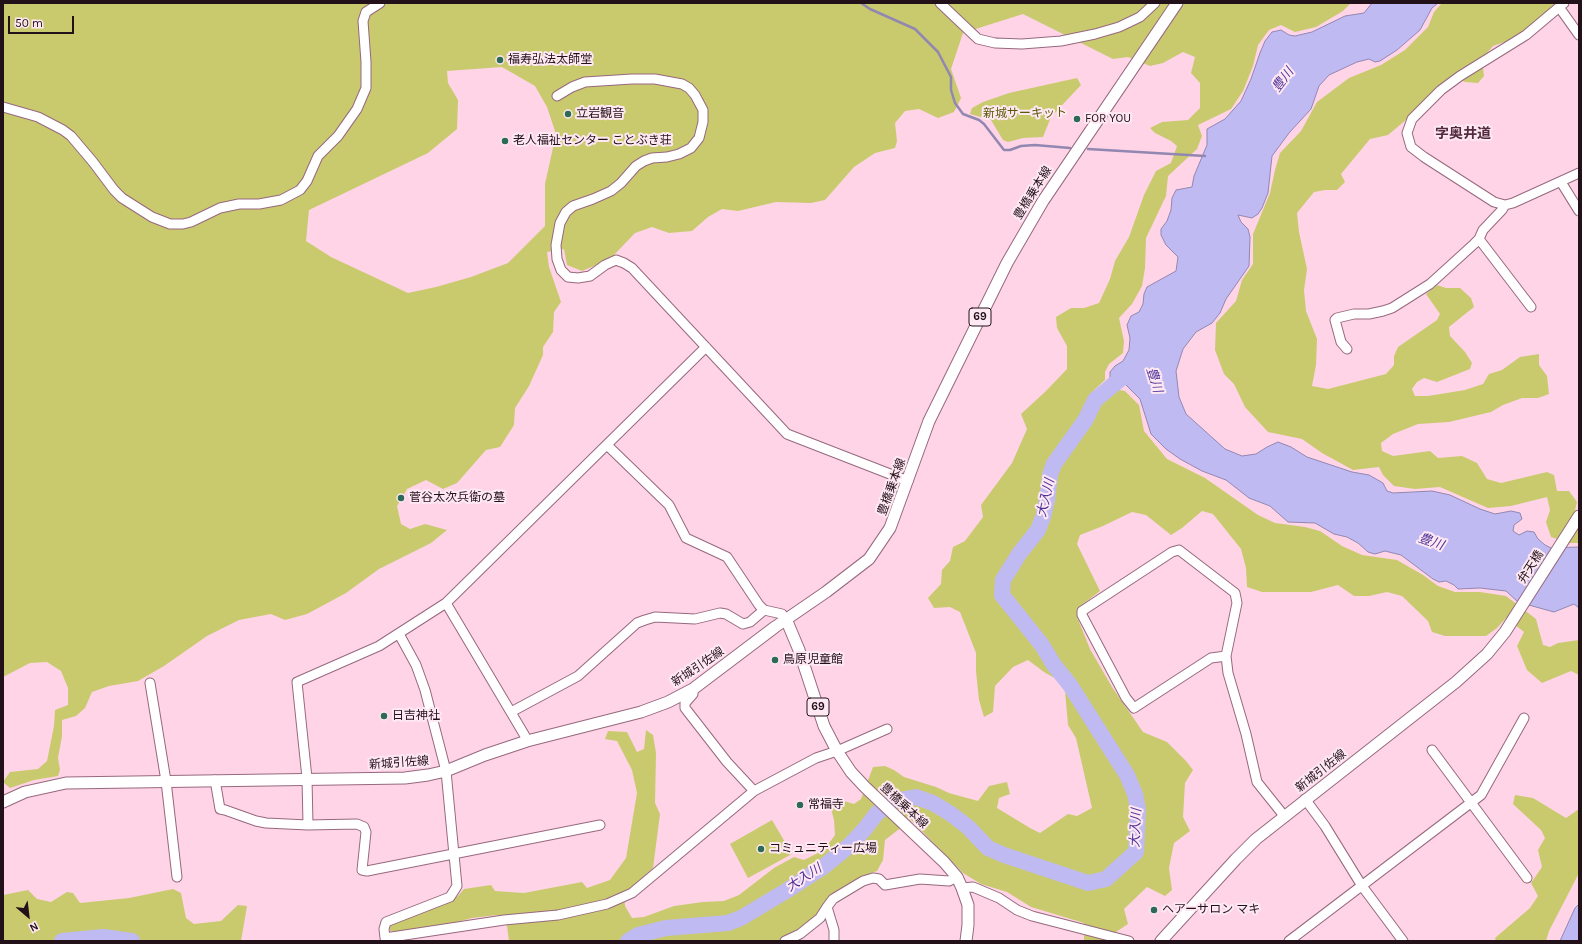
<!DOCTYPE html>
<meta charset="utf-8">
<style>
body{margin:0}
#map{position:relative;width:1582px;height:944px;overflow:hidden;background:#ffd4e7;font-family:Karla,sans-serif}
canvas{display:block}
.frame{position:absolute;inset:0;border:4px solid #23111a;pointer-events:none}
.north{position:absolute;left:8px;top:896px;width:40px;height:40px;-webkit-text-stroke:3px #fee8f2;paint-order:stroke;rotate:152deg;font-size:11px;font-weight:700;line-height:16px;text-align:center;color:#23111a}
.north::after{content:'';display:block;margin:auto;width:14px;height:18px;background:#23111a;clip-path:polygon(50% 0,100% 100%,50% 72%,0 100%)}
.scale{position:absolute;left:8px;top:16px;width:66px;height:18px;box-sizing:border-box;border:2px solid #23111a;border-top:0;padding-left:5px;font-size:12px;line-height:14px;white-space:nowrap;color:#23111a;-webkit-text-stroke:3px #fee8f2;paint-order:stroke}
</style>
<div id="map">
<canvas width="1582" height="944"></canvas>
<div class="frame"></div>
<div class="north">N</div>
<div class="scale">50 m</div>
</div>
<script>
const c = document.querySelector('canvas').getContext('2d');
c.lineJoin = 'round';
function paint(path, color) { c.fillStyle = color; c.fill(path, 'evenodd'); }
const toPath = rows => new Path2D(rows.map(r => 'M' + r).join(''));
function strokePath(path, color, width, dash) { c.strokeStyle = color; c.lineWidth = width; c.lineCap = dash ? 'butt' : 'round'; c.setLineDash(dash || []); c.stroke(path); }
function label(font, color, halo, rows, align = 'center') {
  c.font = font + ' Karla,"Noto Sans JP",sans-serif'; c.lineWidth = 4; c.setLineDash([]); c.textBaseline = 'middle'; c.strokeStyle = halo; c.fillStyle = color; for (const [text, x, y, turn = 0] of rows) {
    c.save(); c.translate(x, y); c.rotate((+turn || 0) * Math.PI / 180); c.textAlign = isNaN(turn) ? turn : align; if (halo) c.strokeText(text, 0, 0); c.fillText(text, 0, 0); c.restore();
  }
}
paint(toPath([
 [3,3,1351,3,1343,11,1316,27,1295,32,1281,25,1269,30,1258,45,1253,66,1243,91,1231,109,1198,125,1202,136,1197,149,1168,176,1166,196,1146,238,1145,268,1142,286,1132,304,1119,318,1124,341,1123,353,1109,364,1105,372,1105,380,1093,391,1104,398,1115,389,1125,391,1139,405,1144,431,1167,459,1205,478,1258,515,1275,523,1305,527,1320,531,1342,546,1362,555,1397,560,1423,575,1438,586,1455,592,1480,592,1506,596,1536,619,1543,645,1550,647,1558,643,1579,640,1579,675,1571,671,1542,683,1527,670,1517,646,1524,632,1506,618,1497,628,1486,636,1445,636,1432,632,1428,621,1402,596,1387,592,1369,596,1354,596,1338,585,1311,592,1262,592,1247,587,1246,568,1241,549,1213,514,1202,511,1182,528,1171,535,1146,515,1132,512,1103,526,1080,535,1077,544,1100,591,1083,604,1077,617,1090,649,1112,687,1143,732,1167,742,1186,761,1193,770,1185,783,1183,817,1190,831,1174,843,1169,868,1172,890,1165,896,1147,887,1124,909,1128,924,1116,932,1110,941,1084,941,1084,923,1031,907,1007,892,981,884,963,873,911,820,885,840,883,860,877,871,862,876,838,893,827,910,802,929,778,941,509,941,507,926,497,915,472,918,449,924,405,931,390,931,390,925,441,906,458,896,464,889,491,885,495,891,524,893,582,882,587,888,610,880,626,858,637,793,632,770,617,741,605,739,608,731,627,732,637,752,644,749,646,730,653,735,656,753,655,803,660,814,653,868,624,894,625,906,632,918,644,917,674,906,703,902,724,901,739,895,774,868,794,857,804,860,824,850,835,835,834,820,830,805,844,801,854,804,861,799,873,767,885,766,894,770,904,777,936,787,949,793,978,801,989,786,1007,782,1010,794,999,798,997,808,1030,828,1040,833,1068,814,1077,816,1092,808,1076,738,1068,725,1065,691,1060,681,1044,672,1028,660,1013,667,995,686,993,712,984,717,979,700,976,671,976,653,960,612,950,607,934,608,928,598,941,584,942,570,950,561,953,547,965,541,983,517,981,505,1012,463,1027,429,1021,414,1046,391,1067,369,1067,346,1057,328,1056,317,1071,308,1084,308,1099,303,1110,279,1115,261,1129,237,1144,195,1156,171,1171,163,1177,146,1171,141,1155,133,1150,128,1162,122,1188,120,1200,108,1200,83,1191,73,1195,57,1183,52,1163,63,1150,66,1128,57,1113,59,1023,14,963,33,951,69,961,98,954,112,938,118,919,109,905,111,895,123,897,141,895,148,875,153,854,167,825,200,811,203,776,202,738,211,722,209,708,217,692,231,669,233,652,227,635,233,613,256,594,266,582,271,567,265,564,249,547,252,549,267,561,302,554,312,553,332,543,347,543,355,529,386,515,408,514,425,500,447,486,450,457,483,443,489,426,480,407,489,397,506,401,524,410,529,425,524,447,530,431,543,379,569,346,593,307,614,285,620,271,614,239,620,207,636,164,666,138,681,109,686,92,692,85,708,76,716,62,720,62,736,58,758,60,770,58,776,34,780,10,788,3,782,10,772,38,769,47,761,54,726,55,710,68,705,68,688,61,671,47,662,30,663,3,677],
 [502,67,535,86,547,107,556,134,545,184,545,226,508,263,471,277,436,287,408,293,331,257,306,241,309,210,428,153,457,129,458,100,448,83,447,71],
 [1442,3,1559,3,1513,39,1493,46,1482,59,1484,76,1478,83,1465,82,1455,76,1427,97,1407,119,1388,135,1370,139,1341,174,1345,182,1337,190,1325,190,1314,192,1297,213,1299,232,1307,269,1304,290,1306,311,1317,339,1316,365,1312,386,1328,389,1386,374,1394,365,1394,356,1398,347,1437,320,1440,314,1426,294,1437,285,1446,288,1460,288,1471,298,1474,307,1449,327,1450,336,1465,352,1472,363,1470,369,1437,382,1424,378,1417,382,1412,389,1415,396,1428,396,1465,390,1483,384,1489,374,1502,370,1520,357,1539,354,1539,365,1547,376,1549,394,1538,398,1522,398,1503,405,1491,412,1449,422,1418,424,1393,434,1381,443,1382,451,1393,456,1430,451,1438,458,1462,456,1477,463,1487,479,1501,483,1547,472,1554,475,1557,491,1569,491,1577,502,1575,510,1579,511,1579,543,1570,543,1551,537,1546,522,1550,510,1547,497,1511,506,1488,508,1440,487,1415,489,1394,486,1383,475,1379,467,1353,470,1322,453,1302,439,1268,432,1245,407,1234,384,1224,374,1215,350,1216,323,1236,301,1242,280,1253,264,1253,234,1270,193,1275,170,1280,153,1301,131,1317,102,1349,78,1381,65,1405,50,1428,27,1434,12],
 [1077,78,1081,85,1051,117,1043,137,1023,138,1008,142,1003,140,991,120,970,114,972,108,983,102,1009,93],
 [1515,795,1533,798,1566,818,1579,809,1579,873,1549,931,1546,941,1496,941,1495,938,1530,908,1538,896,1531,883,1542,867,1538,850,1545,838,1541,830,1513,804],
 [772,820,792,854,748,878,730,844],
 [173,889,181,893,186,918,194,924,221,921,238,905,247,906,241,941,3,941,3,895,28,890,37,899,51,902,67,892,73,893,80,903,129,898]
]), '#c9ca6e');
const water = toPath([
 [1372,3,1438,3,1432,8,1420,30,1397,50,1380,61,1375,62,1369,59,1357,62,1329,75,1319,86,1311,109,1289,133,1272,156,1268,193,1262,208,1258,214,1252,218,1238,215,1241,222,1248,229,1250,237,1249,266,1226,299,1220,313,1212,323,1196,332,1183,349,1176,371,1179,397,1186,414,1225,449,1242,456,1256,454,1267,447,1278,442,1291,447,1307,457,1352,472,1369,475,1383,483,1387,491,1393,493,1432,491,1450,495,1480,509,1495,514,1511,511,1520,513,1522,519,1514,525,1513,531,1519,535,1527,531,1534,532,1538,539,1545,545,1551,548,1579,547,1579,608,1574,604,1554,612,1518,602,1506,591,1480,588,1458,589,1454,585,1446,581,1439,582,1433,579,1401,555,1385,551,1375,554,1368,552,1358,543,1347,537,1334,534,1315,523,1288,522,1270,506,1249,498,1226,480,1202,471,1180,459,1166,449,1151,434,1140,399,1125,384,1116,385,1110,381,1110,372,1115,366,1123,361,1129,350,1130,338,1127,325,1131,316,1139,312,1143,304,1144,294,1147,287,1176,271,1178,257,1166,245,1161,235,1161,229,1167,221,1171,210,1172,198,1176,190,1192,187,1194,176,1207,145,1207,129,1225,119,1241,101,1251,79,1260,53,1265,41,1272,32,1281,30,1289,35,1295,36,1312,32,1345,16,1364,13,1372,3],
 [1579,904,1579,941,1560,941,1575,908,1579,904]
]);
paint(water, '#c0baf2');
strokePath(water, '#9187b1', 1);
strokePath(toPath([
 [861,3,870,9,915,29,938,52,951,77,951,90,955,103,963,114,979,120,984,124,1004,150,1010,150,1021,146,1035,145,1070,148],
 [1088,149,1205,156]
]), '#9187b1', 2.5);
strokePath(toPath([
 [62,941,103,937,132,941],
 [628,941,638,935,666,928,728,923,741,918,786,891,823,867,849,846,864,830,877,813,894,801,916,797,933,803,951,814,968,827,988,848,1004,855,1088,883,1106,879,1136,852,1138,809,1135,794,1127,775,1070,685,1054,665,1042,645,1002,595,1003,580,1019,554,1038,530,1043,517,1047,500,1050,475,1054,464,1086,419,1095,400,1130,371]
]), '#c0baf2', 16);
const minor = toPath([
 [940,3,978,39,995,43,1022,44,1061,41,1095,34,1119,27,1140,17,1155,3],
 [1564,3,1526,35,1460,76,1441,90,1412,119,1407,133,1411,147,1424,157,1494,202,1505,205,1513,203,1579,173],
 [1559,7,1579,35],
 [557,96,572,87,585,82,632,79,655,79,682,84,689,88,695,95,703,110,703,122,699,138,691,148,679,154,667,157,652,158,644,161,636,166,621,183,611,191,593,199,573,206,566,212,560,223,556,245,557,259,561,270,568,277,578,278,590,276,605,265,616,260,624,263,632,268,787,434,908,481],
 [3,107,38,117,63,130,71,136,93,162,114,190,122,198,152,217,170,224,183,224,191,222,220,208,239,204,259,204,281,200,300,190,307,181,318,156,338,136,357,109,366,88,366,62,363,21,366,12,380,3],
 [1561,182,1579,211],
 [1479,239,1531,307],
 [1347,349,1341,342,1335,320,1337,318,1354,314,1369,314,1383,311,1392,308,1430,284,1474,244,1479,239,1483,230,1502,210,1505,205],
 [607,445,669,505,686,538,727,557,759,605,764,610,782,614,786,619],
 [446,603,525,736,527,741],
 [399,634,416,665,425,690,446,771,457,886,450,897,386,922,384,929,385,938,504,920,558,915,607,904,632,893,754,791,816,758,837,751,887,729],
 [1226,656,1211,658,1134,708,1126,698,1082,615,1082,611,1172,552,1179,550,1235,593,1237,603,1226,656,1228,673,1246,734,1257,782,1285,817],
 [150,683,166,781,177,877],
 [693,689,693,694,685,703,685,708,727,762,754,791],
 [511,712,578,676,637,623,645,620,655,617,695,619,720,613,726,614,743,624,750,622,764,610],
 [1432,750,1527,878],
 [215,780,220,809,225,810,256,821,266,823,308,825,357,824,364,827,366,832,362,870,367,871,600,825],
 [1305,799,1325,826,1362,886,1403,941],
 [308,825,307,778,297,682,379,646,446,603,706,347],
 [962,888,973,887,999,898,1017,910,1032,916,1129,941],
 [785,941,800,934,820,918,827,907],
 [834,941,834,930,827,907,833,899,863,881,873,878,879,879,885,885,920,879,949,881,957,877],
 [1289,941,1481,795,1524,718]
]);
const major = toPath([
 [786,619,799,650,824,726,837,751,851,772,865,787,944,862,957,877,962,888,968,905,968,925,966,941],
 [3,802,25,792,66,783,405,778,428,775,446,771,485,755,527,741,641,712,668,702,693,689,775,627,826,592,869,559,890,528,929,421,1007,263,1043,201,1177,3],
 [1161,941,1236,859,1256,839,1456,682,1487,654,1505,632,1579,516]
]);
strokePath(minor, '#97687e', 11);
strokePath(major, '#97687e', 13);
strokePath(minor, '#fff', 9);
strokePath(major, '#fff', 11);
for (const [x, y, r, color] of [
 [500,60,4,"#2d6a56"],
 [568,114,4,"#2d6a56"],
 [1077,119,4,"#2d6a56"],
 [505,141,4,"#2d6a56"],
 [401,498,4,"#2d6a56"],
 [775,660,4,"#2d6a56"],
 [384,716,4,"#2d6a56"],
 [800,805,4,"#2d6a56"],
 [761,849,4,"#2d6a56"],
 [1154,910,4,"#2d6a56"]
]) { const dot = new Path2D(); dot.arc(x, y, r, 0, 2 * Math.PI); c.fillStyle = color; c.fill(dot); strokePath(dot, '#fee8f2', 1.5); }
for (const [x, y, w] of [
 [980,317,22],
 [818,707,22]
]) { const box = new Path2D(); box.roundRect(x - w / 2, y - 9, w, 18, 3); c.fillStyle = '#fee8f2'; c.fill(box); strokePath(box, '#23111a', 1); }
label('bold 11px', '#23111a', null, [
 ["69",980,317],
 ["69",818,707]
]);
label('12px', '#23111a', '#fee8f2', [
 ["福寿弘法太師堂",508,60],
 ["立岩観音",576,114],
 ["FOR YOU",1085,119],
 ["老人福祉センター ことぶき荘",513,141],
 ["菅谷太次兵衛の墓",409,498],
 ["鳥原児童館",783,660],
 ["日吉神社",392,716],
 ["常福寺",808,805],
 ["コミュニティー広場",769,849],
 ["ヘアーサロン マキ",1162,910]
], 'left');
label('12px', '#5a5a07', '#fee8f2', [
 ["新城サーキット",1025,114]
]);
label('12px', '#23111a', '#fee8f2', [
 ["豊橋乗本線",1033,193,-58],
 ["豊橋乗本線",892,487,-70],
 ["弁天橋",1531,567,-57],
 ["新城引佐線",698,667,-34],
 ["新城引佐線",399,763,-4],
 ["新城引佐線",1321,771,-38],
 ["豊橋乗本線",904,806,43]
]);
label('italic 13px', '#4d339a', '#fee8f2', [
 ["豊川",1283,80,-53],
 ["豊川",1154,380,73],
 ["大入川",1046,498,-77],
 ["豊川",1431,542,19],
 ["大入川",1136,828,-87],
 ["大入川",804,878,-33]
]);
label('bold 14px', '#532a3f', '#fee8f2', [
 ["字奥井道",1463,134]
]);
</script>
